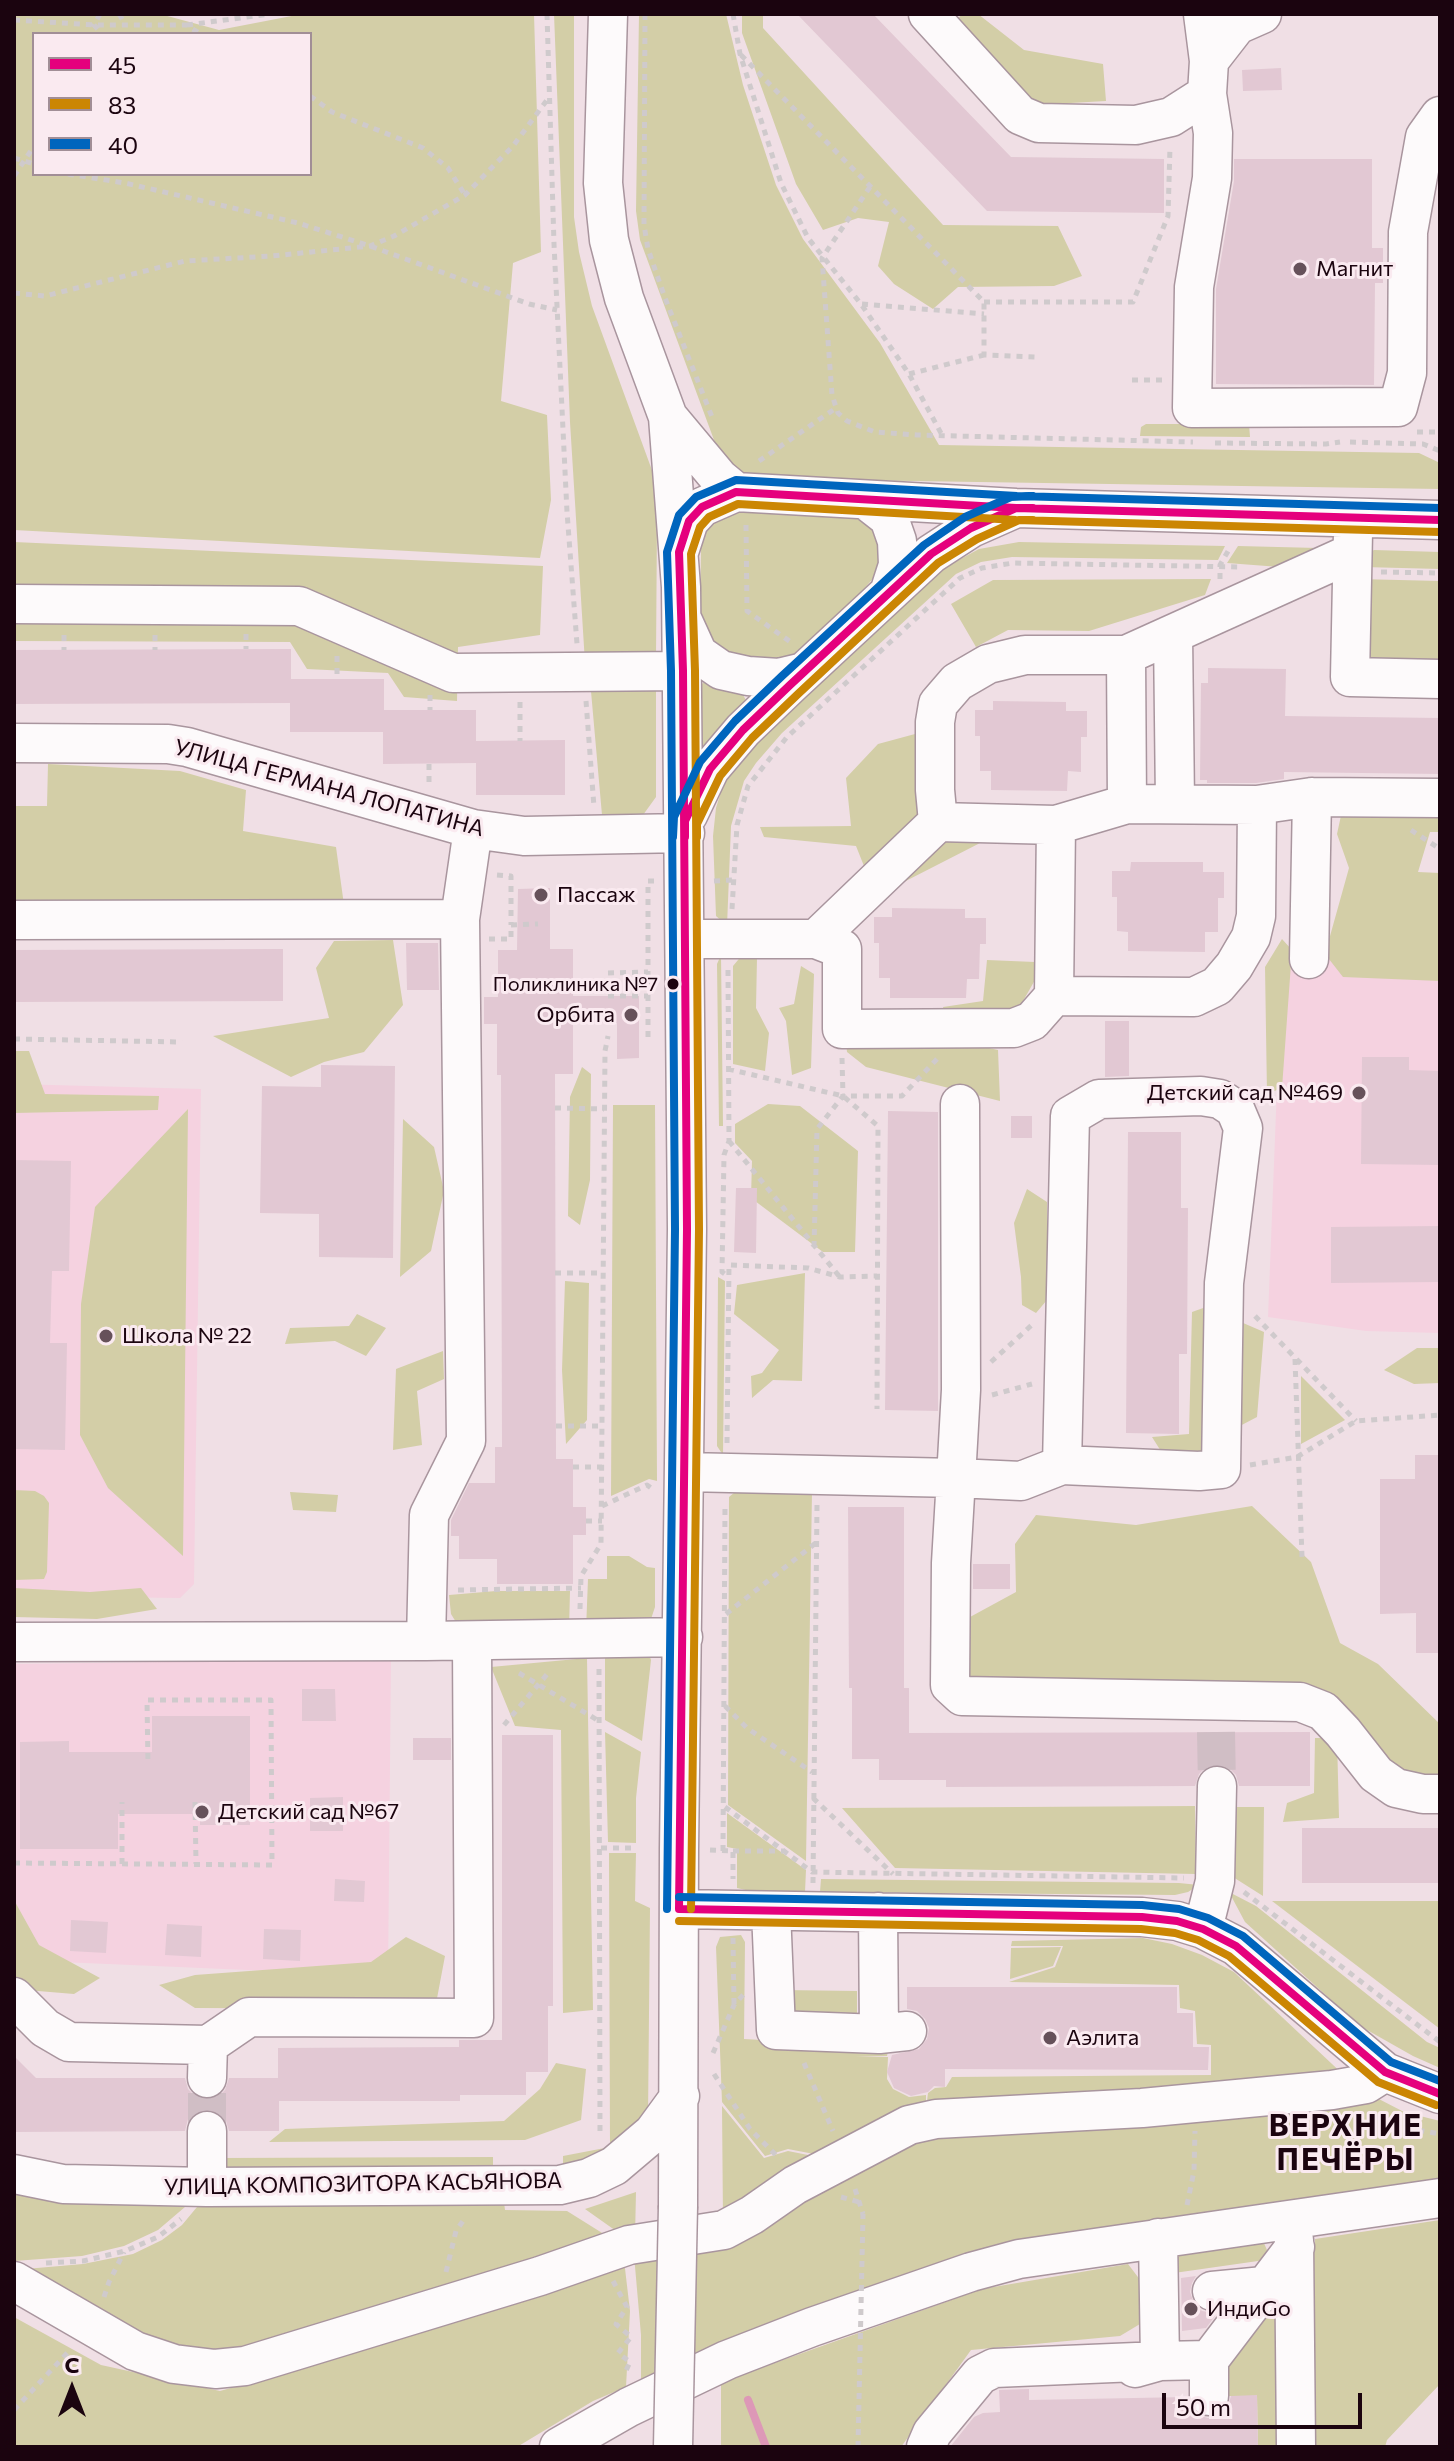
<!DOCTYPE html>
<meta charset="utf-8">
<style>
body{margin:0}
#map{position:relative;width:1454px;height:2461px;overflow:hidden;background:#f0dfe5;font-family:Commissioner,sans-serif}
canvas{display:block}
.frame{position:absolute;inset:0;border:16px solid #1b040f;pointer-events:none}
.legend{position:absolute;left:32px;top:32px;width:280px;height:144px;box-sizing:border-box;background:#faeaf0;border:2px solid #a18e96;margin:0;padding:10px 14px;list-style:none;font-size:24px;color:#1b040f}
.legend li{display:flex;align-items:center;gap:16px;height:40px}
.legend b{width:40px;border:2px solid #a18e96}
.north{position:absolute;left:32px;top:2349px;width:80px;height:80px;-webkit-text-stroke:6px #faeaf0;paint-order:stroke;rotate:0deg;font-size:22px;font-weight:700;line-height:32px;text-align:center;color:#1b040f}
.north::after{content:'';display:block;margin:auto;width:28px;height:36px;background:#1b040f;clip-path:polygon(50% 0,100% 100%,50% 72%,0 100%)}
.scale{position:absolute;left:1162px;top:2393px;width:200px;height:36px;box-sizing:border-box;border:4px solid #1b040f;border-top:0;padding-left:10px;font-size:24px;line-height:28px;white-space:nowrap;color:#1b040f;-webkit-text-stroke:6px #faeaf0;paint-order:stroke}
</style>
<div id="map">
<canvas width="1454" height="2461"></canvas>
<div class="frame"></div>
<ul class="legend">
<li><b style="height:10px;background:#e5007d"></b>45</li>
<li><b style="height:10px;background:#cb8603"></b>83</li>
<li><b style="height:10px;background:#0065bd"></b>40</li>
</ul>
<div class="north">С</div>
<div class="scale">50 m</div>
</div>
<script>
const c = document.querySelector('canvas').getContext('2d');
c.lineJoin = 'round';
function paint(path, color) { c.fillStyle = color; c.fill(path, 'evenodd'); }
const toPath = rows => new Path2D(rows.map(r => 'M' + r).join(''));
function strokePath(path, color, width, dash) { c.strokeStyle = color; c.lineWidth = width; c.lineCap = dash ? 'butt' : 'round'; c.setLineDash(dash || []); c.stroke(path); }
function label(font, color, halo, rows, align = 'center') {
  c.font = font + ' Commissioner,sans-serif'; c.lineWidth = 6; c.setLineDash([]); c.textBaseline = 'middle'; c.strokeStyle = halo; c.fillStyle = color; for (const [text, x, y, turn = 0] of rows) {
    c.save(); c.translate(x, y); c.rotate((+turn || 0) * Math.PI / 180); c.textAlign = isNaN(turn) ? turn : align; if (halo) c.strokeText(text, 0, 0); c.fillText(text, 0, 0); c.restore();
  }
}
paint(toPath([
 [1282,958,1440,963,1440,1333,1366,1331,1268,1317],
 [14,1084,201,1089,194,1584,180,1598,14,1596],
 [391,1659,388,1976,14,1960,14,1664]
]), '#f5d2e0');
paint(toPath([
 [14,14,160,14,219,30,302,14,534,14,541,252,513,263,501,401,547,415,551,500,540,558,14,530],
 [34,34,310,34,310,174,34,174],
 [554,14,574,14,574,217,579,252,592,306,653,473,657,519,656,657,585,663,570,422],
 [639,14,726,14,743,85,776,185,803,239,880,343,939,445,1419,453,1440,463,1440,489,780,479,741,473,723,457,714,440,640,240,636,211],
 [742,14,763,14,763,28,943,225,1058,226,1082,276,1054,286,958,287,933,309,894,284,878,266,889,222,858,218,823,230,796,184,742,33],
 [962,14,978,14,1024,50,1103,64,1106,101,999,107,939,41],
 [1146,424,1249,424,1250,437,1140,436,1141,427],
 [734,509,855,513,875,530,880,545,881,562,876,575,858,596,794,654,771,660,744,657,723,650,706,635,700,622,701,547,705,531,711,521],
 [14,542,543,566,540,635,458,647,457,701,404,697,388,673,307,669,290,642,14,641],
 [1019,542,1225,546,1218,560,1012,557,981,562,956,574,782,733,756,763,744,781,731,826,727,926,716,916,713,836,716,808,726,775,751,740,931,575,979,549],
 [1238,546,1318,548,1293,568,1227,563],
 [1374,550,1440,552,1440,569,1363,567,1367,554],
 [1211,579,1205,595,1089,631,1008,630,976,647,951,604,993,580],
 [1358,579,1440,581,1440,667,1357,665],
 [590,680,656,683,656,797,643,815,602,815],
 [704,682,742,693,747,702,702,751,698,745,699,687],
 [915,734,927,802,982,842,896,886,870,881,856,846,764,837,760,827,851,826,846,778,878,744],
 [48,764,180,771,246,790,243,831,336,847,344,905,14,906,14,806,47,806],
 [1347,788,1440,790,1440,832,1430,832,1418,872,1440,873,1440,981,1343,977,1325,954,1349,868,1337,834],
 [1282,939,1292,950,1282,1088,1267,1094,1265,967],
 [393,940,403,1005,364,1052,324,1062,291,1077,213,1036,329,1018,316,968,334,941],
 [743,954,757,958,756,1008,769,1033,765,1071,733,1064,733,966],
 [721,955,723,1126,719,1126,717,964],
 [987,960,1035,962,1035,980,1019,1008,946,1021,943,1007,983,1001],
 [801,966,814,974,811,1068,792,1075,786,1021,779,1008,794,1004],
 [845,1033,930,1035,998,1050,1000,1101,866,1067,847,1052],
 [14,1051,29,1051,45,1094,159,1096,158,1110,14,1113],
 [582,1067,591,1074,590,1180,580,1225,568,1216,570,1097],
 [768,1104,800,1106,858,1151,855,1252,823,1252,751,1198,752,1161,735,1143,735,1124],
 [613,1105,655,1105,657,1481,649,1479,611,1496],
 [188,1109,183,1556,108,1488,80,1435,81,1304,95,1207],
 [403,1119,434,1147,444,1191,431,1251,400,1277],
 [1027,1189,1047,1202,1047,1300,1036,1313,1022,1305,1021,1277,1014,1223],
 [805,1273,802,1381,773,1380,752,1398,751,1376,762,1373,779,1350,734,1314,737,1285],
 [718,1277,725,1281,723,1455,717,1446],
 [565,1281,589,1283,587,1420,566,1444,562,1370],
 [1206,1307,1264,1332,1257,1417,1236,1428,1205,1453,1164,1456,1152,1437,1189,1434,1192,1312],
 [357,1314,386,1328,366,1356,335,1341,285,1344,290,1328,349,1326],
 [1417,1348,1440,1348,1440,1383,1414,1384,1384,1370],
 [443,1351,444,1379,417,1391,422,1445,393,1450,396,1369],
 [1301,1376,1345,1420,1301,1444],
 [14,1490,35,1491,44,1496,49,1503,47,1572,44,1579,14,1580],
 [290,1492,338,1495,336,1512,293,1510],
 [735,1492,812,1492,806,1861,728,1805,729,1497],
 [1252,1506,1311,1562,1340,1643,1378,1664,1440,1724,1440,1786,1414,1783,1335,1711,960,1685,959,1623,1016,1592,1015,1544,1036,1515,1136,1525],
 [607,1556,629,1556,647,1567,655,1568,655,1607,651,1619,586,1630,588,1579,607,1579],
 [14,1588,90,1592,141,1588,157,1609,97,1619,14,1617],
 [496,1591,570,1591,569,1630,459,1627,451,1614,449,1595],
 [605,1650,648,1651,651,1660,642,1741,605,1720],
 [587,1658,593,2010,563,2013,561,1730,515,1726,491,1667],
 [605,1732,641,1752,636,1798,636,1843,608,1842],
 [1315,1738,1337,1738,1339,1818,1283,1822,1287,1803,1314,1793],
 [1195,1806,1196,1874,895,1868,842,1808],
 [1231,1807,1264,1807,1263,1896,1233,1877],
 [727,1813,806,1870,805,1892,750,1891,737,1888,737,1849,727,1847],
 [609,1853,636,1853,635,1901,650,1908,648,2118,627,2144,563,2171,563,2156,610,2147],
 [821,1879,1179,1883,1199,1885,1188,1892,1175,1895,820,1892],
 [1229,1892,1256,1906,1427,2042,1440,2048,1440,2068,1413,2056,1360,2026,1245,1922],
 [14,1900,39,1945,100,1978,74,1994,14,1989],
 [1272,1901,1440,1901,1440,2029],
 [741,1935,745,1942,744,2039,889,2047,887,2056,856,2057,888,2057,887,2079,893,2089,909,2097,926,2095,926,2109,928,2093,935,2088,946,2087,952,2077,1211,2075,1211,2045,1197,2044,1195,2011,1180,2008,1179,1985,1009,1982,1055,1967,1063,1946,1011,1946,1012,1941,1143,1938,1172,1944,1202,1955,1234,1972,1348,2079,814,2154,788,2149,765,2156,722,2102,716,1947,720,1937],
 [406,1937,445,1956,435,2009,195,2008,159,1985,195,1975,371,1962],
 [1061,1947,1053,1966,1010,1979,1011,1948],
 [781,1990,857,1991,857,2015,780,2013],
 [556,2063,586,2069,581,2120,525,2140,269,2142,285,2129,504,2121,540,2089],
 [1375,2097,1404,2112,1440,2121,1440,2186,1015,2244,641,2384,641,2335,634,2255,913,2133],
 [722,2106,764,2158,788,2151,813,2156,723,2221],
 [493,2157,493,2172,218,2172,221,2158],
 [14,2191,192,2201,158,2230,124,2246,82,2256,14,2261],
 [636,2192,635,2237,626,2238,585,2209],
 [202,2201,504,2202,505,2210,567,2211,615,2241,244,2360,174,2357,14,2270,83,2264,133,2254,162,2240,182,2225],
 [1440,2220,1440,2384,1387,2440,1385,2447,1315,2447,1312,2251,1315,2247,1315,2239],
 [1263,2241,1267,2250,1265,2260,1174,2273,1177,2251],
 [624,2260,630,2311,626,2387,593,2401,517,2447,14,2447,14,2317,101,2365,220,2391,299,2369],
 [1128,2264,1144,2285,1140,2324,1120,2336,971,2350,901,2447,721,2447,721,2382,982,2289],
 [1274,2307,1281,2313,1285,2447,1258,2447,1257,2396,1221,2396,1227,2366,1268,2308]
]), '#d3cea7');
strokePath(toPath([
 [748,2400,766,2447]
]), '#dd98b7', 8);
paint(toPath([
 [797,14,873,14,1011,157,1164,159,1164,213,987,211],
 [1281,68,1282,90,1243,91,1242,70],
 [1234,159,1372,159,1372,248,1383,248,1383,283,1375,283,1374,385,1216,384,1216,289,1234,181],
 [291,649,291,679,384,679,384,710,476,710,476,741,565,740,565,795,476,795,476,763,383,764,383,732,290,732,290,703,14,704,14,650],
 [1208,668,1286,669,1285,716,1440,718,1440,774,1284,772,1284,779,1256,783,1207,783,1207,780,1200,780,1201,683,1208,683],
 [993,701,1066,702,1066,711,1087,711,1087,737,1081,737,1081,772,1068,771,1067,791,991,790,991,771,980,771,980,736,975,736,975,710,993,710],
 [1131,862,1203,862,1203,872,1224,872,1224,898,1218,898,1218,932,1205,932,1205,952,1128,951,1128,932,1117,931,1117,897,1112,897,1112,871,1130,871],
 [550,888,550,949,573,949,573,996,639,996,639,1058,617,1059,617,1023,573,1023,573,1074,555,1074,556,1459,573,1459,573,1507,586,1507,586,1535,573,1535,573,1584,497,1584,497,1559,459,1559,459,1536,451,1536,451,1520,469,1483,495,1483,495,1447,502,1447,501,1075,497,1075,497,1024,484,1024,484,997,498,997,498,950,517,950,518,889],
 [892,908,965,909,965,918,986,918,986,944,980,944,979,979,967,979,966,998,890,998,890,978,879,978,879,943,874,943,874,917,892,917],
 [406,943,438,943,439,990,407,990],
 [283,949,283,1001,14,1002,14,950],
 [1105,1021,1129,1021,1129,1076,1105,1077],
 [1362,1057,1409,1057,1409,1070,1440,1071,1440,1165,1361,1164],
 [321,1065,395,1066,393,1258,319,1257,319,1214,260,1213,262,1086,321,1087],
 [888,1111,938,1112,938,1411,885,1410],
 [1011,1116,1032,1116,1032,1138,1011,1138],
 [1128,1132,1181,1132,1181,1208,1188,1208,1187,1354,1179,1354,1179,1434,1126,1433],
 [14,1160,71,1161,69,1271,52,1271,50,1343,67,1343,65,1450,14,1449],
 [736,1188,757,1188,756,1253,734,1252],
 [1440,1226,1440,1282,1331,1283,1331,1227],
 [1415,1455,1440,1455,1440,1653,1416,1653,1416,1613,1380,1614,1380,1479,1415,1479],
 [848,1507,904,1507,904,1688,909,1688,909,1733,1310,1732,1310,1786,1239,1786,1236,1775,1228,1767,1218,1764,1207,1766,1199,1774,1195,1786,946,1787,946,1780,879,1780,879,1759,852,1759,852,1688,849,1688],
 [973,1564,1010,1564,1010,1589,973,1589],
 [302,1689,335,1689,336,1721,302,1721],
 [152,1716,250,1716,250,1825,200,1825,200,1814,118,1814,118,1849,20,1849,20,1742,69,1741,69,1752,152,1752],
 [502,1735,553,1735,553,2006,548,2006,548,2072,526,2072,526,2095,460,2095,460,2101,279,2101,279,2131,229,2131,226,2121,219,2112,206,2109,197,2112,188,2119,185,2131,14,2132,14,2056,36,2078,185,2078,188,2089,195,2096,207,2100,218,2097,225,2090,229,2078,278,2078,278,2048,459,2047,459,2040,502,2040],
 [413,1738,451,1738,451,1760,413,1760],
 [343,1797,343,1831,310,1831,310,1798],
 [1302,1828,1440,1828,1440,1883,1302,1883],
 [335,1879,365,1881,364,1902,334,1901],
 [71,1920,108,1922,106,1953,70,1951],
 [167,1924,202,1926,201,1957,165,1955],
 [264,1929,301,1930,300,1961,263,1959],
 [907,1987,1177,1987,1177,2013,1193,2013,1193,2047,1209,2047,1208,2070,945,2069,945,2087,934,2086,928,2092,911,2096,894,2088,887,2072,892,2055,919,2049,927,2039,929,2028,925,2019,917,2011,907,2009],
 [1196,2276,1192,2283,1190,2292,1194,2303,1202,2311,1214,2313,1215,2316,1206,2328,1182,2331,1181,2278],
 [1029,2389,1029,2400,1187,2397,1190,2406,1197,2415,1208,2418,1221,2415,1228,2406,1231,2396,1257,2395,1258,2447,950,2447,974,2417,983,2413,1000,2412,999,2390]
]), '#e2c8d3');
strokePath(toPath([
 [1216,1732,1217,1786],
 [207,2131,207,2078]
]), '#d0bec5', 38, [38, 19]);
const minor = toPath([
 [608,14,603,183,609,240,624,298,668,417,681,587,687,1229,679,1849,678,2206],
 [928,14,1020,115,1039,123,1136,125,1171,117,1207,94,1209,61,1237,25,1262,14],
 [1203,14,1209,61],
 [1207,94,1213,133,1212,178,1194,287,1192,408,1398,407,1407,373,1408,232,1425,137,1440,116],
 [668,417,719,478,736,492],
 [866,500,889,518,897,541,898,565,889,593],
 [1353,532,1350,677,1440,679],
 [679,552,689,521,702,507,736,492,1016,508,1440,520],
 [14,604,299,606,453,673,683,671],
 [683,621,698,654,721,670,748,676,779,678,804,672],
 [1173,634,1175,803],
 [14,743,168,744,187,747,473,829,524,836,685,833],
 [1127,804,1257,805,1312,797,1440,798],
 [688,815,710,769,743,730,790,685,931,554,971,528,1014,509],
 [938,822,935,790,935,722,938,704,957,682,988,664,1025,655,1126,655],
 [14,920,460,919],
 [686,939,816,939,938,822,1056,825,1127,804,1126,655,1352,553],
 [816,939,842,949,842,1029,1014,1028,1032,1021,1054,996,1056,825],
 [1309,959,1312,797],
 [1054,996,1194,997,1217,986,1234,966,1251,937,1256,916,1257,805],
 [960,1104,961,1390,956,1478,1021,1481,1062,1465,1070,1116,1099,1099,1201,1096,1220,1099,1235,1109,1243,1128,1224,1283,1221,1469,1199,1471,1062,1465],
 [685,1472,956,1478,951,1563,950,1685,962,1696,1300,1702,1323,1711,1343,1732,1376,1774,1396,1788,1423,1794,1440,1794],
 [426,1641,429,1515,466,1441,460,919,473,829],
 [14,1642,426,1641,683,1637],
 [679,1909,1142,1917,1177,1921,1203,1929,1236,1946,1385,2072,1440,2094],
 [771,1911,776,2030,879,2034,907,2031],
 [878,1912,879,2034],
 [1203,1929,1215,1881,1217,1786],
 [14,1997,45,2028,69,2042,208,2045,249,2017,474,2018,472,1641],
 [207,2078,208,2045],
 [14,2174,63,2184,207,2187,560,2185,589,2178,614,2166,653,2133,680,2096],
 [207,2187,207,2131],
 [1294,2240,1296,2447],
 [14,2281,135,2351,174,2364,215,2369,245,2366,540,2276,629,2245,724,2230,752,2215,795,2185,909,2125,936,2119,1142,2108,1332,2090,1366,2084,1385,2072],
 [1212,2291,1264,2286],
 [1135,2368,1160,2361,1209,2360,1295,2247],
 [1209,2396,1209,2360],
 [559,2447,629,2407,727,2360,812,2327,971,2272,1019,2259,1440,2198],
 [926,2447,932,2433,980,2375,994,2368,1160,2361,1158,2238]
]);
strokePath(minor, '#a9959e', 41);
strokePath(toPath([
 [100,14,94,25,102,34],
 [119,14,126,25],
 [547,14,554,244,567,512,577,644],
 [645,14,644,225,648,249,665,298,712,417],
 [733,14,740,54,781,183,808,238,861,304,909,374,942,435],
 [14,20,94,25,186,25,201,34],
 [187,25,270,14],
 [741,55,984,302,984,355,1035,357],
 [310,96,332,112,423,148,448,168,465,195],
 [14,158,34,164],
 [68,174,125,183,298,223,370,246,529,304,557,310],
 [14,176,34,146],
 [870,187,822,258,832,395,838,413,847,421,875,432,917,435,1193,442],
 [14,293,45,296,185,261,272,256,370,246,394,236,465,195,513,146,547,100],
 [984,302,1133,302,1168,216,1170,147],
 [862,304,984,314],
 [909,374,984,355],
 [1132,380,1163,380],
 [1417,432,1440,432],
 [1350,442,1423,444,1440,451],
 [1215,443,1326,444,1340,442],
 [759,461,836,408],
 [746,525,747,611,792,643],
 [1381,572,1440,573],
 [1220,579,1220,565,1231,546],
 [246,634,246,649],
 [64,635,64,650],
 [155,635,155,650],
 [337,656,337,679],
 [430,695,430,710],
 [586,701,594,807],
 [520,702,520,741],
 [429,764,429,787],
 [1411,830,1440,849],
 [497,875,511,876,511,925],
 [714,881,733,880],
 [732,909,737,825,748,786,787,737,960,578,982,568,1013,563,1242,567],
 [489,939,511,939,511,925,538,924],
 [728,970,729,1141,724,1155,722,1272,729,1277],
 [608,973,648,972],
 [608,996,648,996],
 [648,1037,648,881,654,881],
 [14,1039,182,1042],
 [842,1058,843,1096],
 [728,1069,843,1096,878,1126,877,1409],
 [555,1108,604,1109],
 [729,1141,839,1276],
 [814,1247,817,1129,843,1096,902,1096,937,1059],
 [555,1273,603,1273],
 [1255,1316,1356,1421],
 [1295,1359,1302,1557],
 [991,1362,1034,1323],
 [992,1395,1032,1384],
 [556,1426,603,1426],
 [727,1443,729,1265,808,1268,840,1277,877,1276],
 [1250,1465,1297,1457,1356,1421,1440,1415],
 [573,1467,602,1467],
 [602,1506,647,1485,651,1488],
 [586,1521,602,1521],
 [458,1590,581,1588],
 [580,1609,581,1576,601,1544,605,1051,608,1036],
 [726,1614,817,1542],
 [599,1669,600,2135],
 [519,1673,599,1721],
 [725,1706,747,1728,812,1772],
 [504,1725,549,1672],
 [813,1798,893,1874],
 [195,1802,196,1864],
 [725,1807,812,1872,1184,1878],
 [601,1848,636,1848],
 [710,1850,733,1851,733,1879],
 [723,1851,725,1505],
 [733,1851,784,1851],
 [14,1863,272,1865,271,1700,147,1700,148,1765],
 [122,1864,122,1802],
 [813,1883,817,1505],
 [1244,1892,1440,2042],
 [733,1938,734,2004],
 [713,2053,734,2005,744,1994],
 [804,2063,833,2131],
 [714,2074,750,2129,780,2159],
 [1373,2116,1394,2126,1440,2134],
 [855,2189,863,2214],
 [841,2197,859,2202],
 [1187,2205,1194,2171,1195,2131],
 [46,2263,83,2261,125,2251,158,2237,181,2219],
 [446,2272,456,2231,465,2218],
 [613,2281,627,2307,616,2324,631,2337,618,2353,630,2362,624,2375],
 [104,2297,109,2282,124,2252],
 [14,2410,70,2350]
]), '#cfcacc', 5, [6, 6]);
strokePath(minor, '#fdfafb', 38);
const minorBridge = toPath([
 [673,2447,678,2206]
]);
strokePath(minorBridge, '#a9959e', 41, []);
strokePath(toPath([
 [858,2447,863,2214]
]), '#cfcacc', 5, [6, 6]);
strokePath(minorBridge, '#fdfafb', 38);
strokePath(toPath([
 [685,837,685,821,710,769,743,730,790,685,931,554,971,528,1016,508,1033,508],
 [679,1909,687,1229,683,671,679,552,689,521,702,507,736,492,1016,508,1440,520],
 [679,1909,1142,1917,1177,1921,1203,1929,1236,1946,1385,2072,1440,2094]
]), '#e5007d', 8);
strokePath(toPath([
 [697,837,697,824,720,776,752,738,798,694,938,563,977,539,1019,520,1033,520],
 [691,1909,699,1229,695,671,691,554,700,527,709,517,738,504,1016,520,1440,532],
 [679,1921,1141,1929,1175,1933,1198,1940,1229,1956,1378,2082,1436,2105]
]), '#cb8603', 8);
strokePath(toPath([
 [673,837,674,817,700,762,735,721,782,676,924,545,965,517,1011,497,1033,496],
 [679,1897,1142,1905,1179,1909,1208,1918,1243,1936,1391,2062,1440,2081],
 [667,1909,675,1229,671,671,667,552,679,515,696,497,736,480,1017,496,1440,508]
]), '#0065bd', 8);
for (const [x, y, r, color] of [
 [1300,269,8,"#66515a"],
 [541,895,8,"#66515a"],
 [673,984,7,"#1b040f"],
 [631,1015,8,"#66515a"],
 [1359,1093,8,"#66515a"],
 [106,1336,8,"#66515a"],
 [202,1812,8,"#66515a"],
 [1050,2038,8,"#66515a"],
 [1191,2309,8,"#66515a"]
]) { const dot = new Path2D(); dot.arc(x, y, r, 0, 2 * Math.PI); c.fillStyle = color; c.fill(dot); strokePath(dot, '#faeaf0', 3); }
label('20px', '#1b040f', '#faeaf0', [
 ["Поликлиника №7",658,984]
], 'right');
label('22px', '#1b040f', '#faeaf0', [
 ["Магнит",1316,269],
 ["Пассаж",557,895],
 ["Орбита",615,1015,"right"],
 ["Детский сад №469",1343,1093,"right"],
 ["Школа № 22",122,1336],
 ["Детский сад №67",218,1812],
 ["Аэлита",1066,2038],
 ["ИндиGo",1207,2309]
], 'left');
label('22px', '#1b040f', '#faeaf0', [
 ["УЛИЦА ГЕРМАНА ЛОПАТИНА",329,788,15],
 ["УЛИЦА КОМПОЗИТОРА КАСЬЯНОВА",363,2184,-1]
]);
c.letterSpacing = '2px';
label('bold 30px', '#1b040f', '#faeaf0', [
 ["ВЕРХНИЕ",1346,2126],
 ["ПЕЧЁРЫ",1346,2160]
]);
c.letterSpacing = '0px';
</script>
